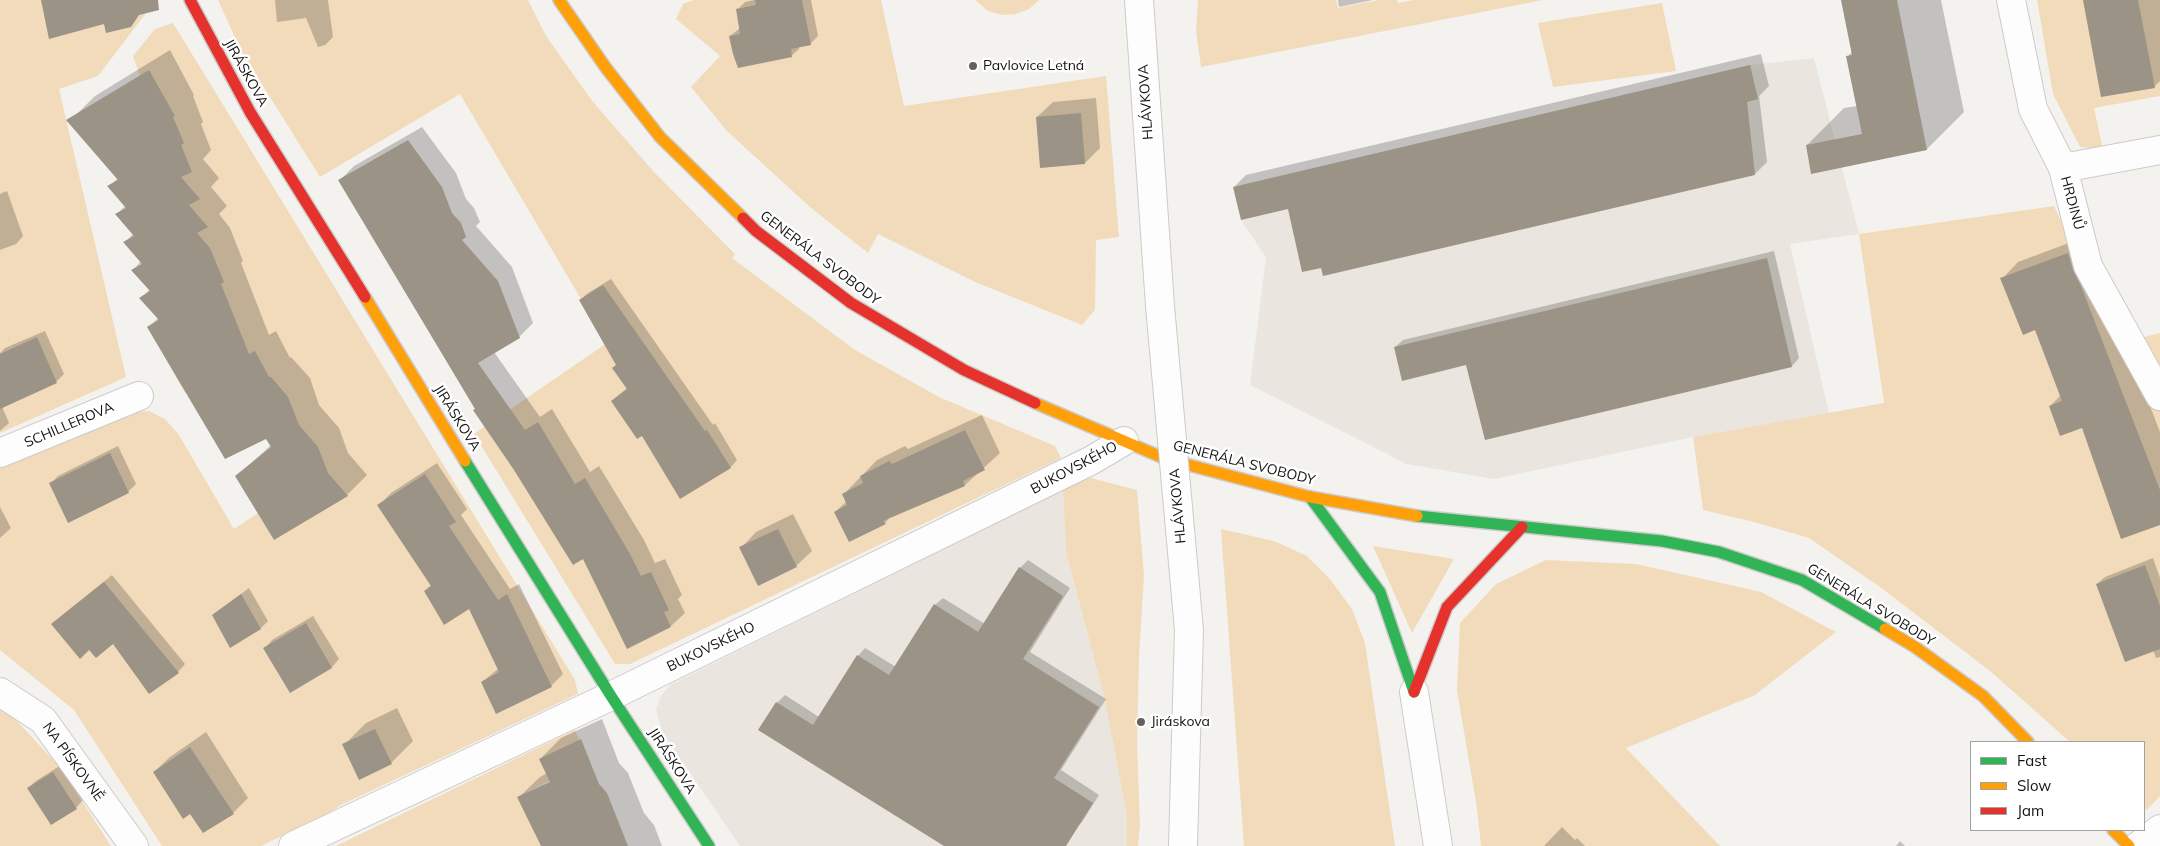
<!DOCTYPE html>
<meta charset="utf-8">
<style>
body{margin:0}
#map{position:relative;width:2160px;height:846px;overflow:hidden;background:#f4f2ef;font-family:Mulish,sans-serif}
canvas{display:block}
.legend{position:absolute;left:1970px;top:741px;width:175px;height:90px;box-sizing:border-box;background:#fff;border:1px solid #a1a1a0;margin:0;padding:6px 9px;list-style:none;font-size:15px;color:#141312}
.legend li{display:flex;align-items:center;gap:10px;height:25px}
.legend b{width:25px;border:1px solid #a1a1a0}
</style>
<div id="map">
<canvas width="2160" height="846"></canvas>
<ul class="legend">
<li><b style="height:6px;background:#30b455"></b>Fast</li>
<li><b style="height:6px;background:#ff9f0a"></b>Slow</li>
<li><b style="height:6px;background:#e5322d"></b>Jam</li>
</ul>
</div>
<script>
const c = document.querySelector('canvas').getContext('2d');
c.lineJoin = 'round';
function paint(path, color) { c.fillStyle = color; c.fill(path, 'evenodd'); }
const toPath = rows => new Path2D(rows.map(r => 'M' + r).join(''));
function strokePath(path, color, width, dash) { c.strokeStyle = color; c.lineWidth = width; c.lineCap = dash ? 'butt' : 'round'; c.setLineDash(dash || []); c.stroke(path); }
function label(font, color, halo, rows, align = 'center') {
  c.font = font + ' Mulish,sans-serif'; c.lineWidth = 5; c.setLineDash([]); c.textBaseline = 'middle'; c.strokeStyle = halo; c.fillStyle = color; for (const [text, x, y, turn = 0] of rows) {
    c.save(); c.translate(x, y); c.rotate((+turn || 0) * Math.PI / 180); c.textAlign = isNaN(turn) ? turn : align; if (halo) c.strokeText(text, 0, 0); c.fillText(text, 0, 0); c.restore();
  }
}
paint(toPath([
 [1814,58,1859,234,1790,244,1829,413,1693,437,1494,479,1407,464,1250,385,1266,257,1241,220,1233,187,1750,65],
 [1063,490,1066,552,1105,700,1127,817,1127,846,740,846,662,732,656,709,661,696,670,685]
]), '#eae5de');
paint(toPath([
 [0,0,156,0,98,76,59,89,126,377,0,433],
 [218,0,528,0,546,36,593,102,654,172,735,254,732,258,855,350,939,397,1055,446,1061,458,630,664,615,664,474,434,607,343,460,94,320,177,241,51],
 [694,0,881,0,904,106,1106,76,1119,237,1096,240,1095,310,1082,325,975,282,878,234,868,253,811,208,727,131,691,87,720,56,676,19,683,4],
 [975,0,1039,0,1029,9,1016,14,1002,15,988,11],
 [1198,0,1336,0,1338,8,1379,0,1397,0,1398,3,1414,0,1543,0,1201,67,1196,31],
 [2037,0,2160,0,2160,96,2094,108,2103,149,2080,147,2053,94],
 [1662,3,1676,71,1553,87,1538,23],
 [173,23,575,680,578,694,343,804,329,813,261,846,162,846,74,710,0,650,0,468,52,445,125,413,149,411,165,419,179,435,234,529,258,513,274,540,339,498,252,353,185,393,147,326,214,288,133,56,155,29],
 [2054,206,2117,338,2160,409,2160,796,2147,810,2144,807,2144,742,2070,742,1990,671,1880,587,1809,538,1754,522,1703,510,1693,437,1884,403,1859,234],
 [2160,333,2160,369,2140,338],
 [1087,477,1137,490,1144,576,1139,657,1137,745,1140,825,1138,846,1127,846,1127,817,1105,700,1066,552,1063,490],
 [1221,529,1274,541,1307,556,1330,579,1352,609,1365,643,1395,846,1244,846],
 [1373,546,1454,559,1412,633],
 [1546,560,1636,564,1761,592,1836,632,1755,695,1626,748,1720,846,1481,846,1477,808,1457,691,1460,623,1496,584],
 [0,709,14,718,60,767,111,846,0,846],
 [575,730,579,740,549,781,518,797,541,846,336,846]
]), '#f2dbbb');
paint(toPath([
 [275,0,328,0,333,37,325,45,318,47,306,18,277,22],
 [754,0,811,0,818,36,810,44,799,46,799,49,791,56,730,36,740,28,737,10,745,2],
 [1338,0,1373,0,1339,7],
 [1843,0,1941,0,1964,112,1927,149,1807,145,1844,108,1857,106,1847,57,1853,51],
 [2084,0,2160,0,2160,81,2154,87],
 [170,50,194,95,193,96,203,122,201,124,211,150,203,159,219,178,211,187,227,206,219,214,230,228,243,261,241,263,269,335,276,331,290,358,291,357,310,378,319,405,339,428,348,453,367,475,347,495,237,476,271,445,266,438,149,327,158,318,141,298,150,289,133,270,141,261,125,242,134,233,117,214,126,205,109,186,118,178,75,116,95,96],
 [1761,54,1769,86,1759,96,1767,162,1755,174,1322,266,1289,208,1234,187,1246,175],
 [1096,98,1100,148,1085,163,1037,117,1053,102],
 [422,127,456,173,466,199,474,208,480,222,476,226,512,267,533,323,519,337,494,352,540,417,552,409,590,472,599,466,644,540,655,563,665,559,682,595,678,599,685,613,671,626,584,558,477,409,340,180,354,166],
 [7,191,23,236,16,244,0,250,0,194],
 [2085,237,2160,432,2160,523,2082,427,2050,406,2061,395,2035,328,2002,279,2018,262],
 [1774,251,1799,358,1792,366,1467,364,1395,347,1403,340],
 [611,279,713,425,715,423,737,460,730,468,643,434,612,401,627,388,618,365,580,300,588,293],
 [45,331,64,374,56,382,0,382,0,353,5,348],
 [0,402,9,423,0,431],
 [982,415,1000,453,965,485,892,515,885,523,835,512,847,501,844,494,877,460,905,446,908,449],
 [118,446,136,484,128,492,51,483,58,476],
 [437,463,467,509,461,515,510,589,519,584,563,674,551,686,482,682,499,668,470,608,425,591,431,585,379,505,391,493],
 [0,507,11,528,0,538],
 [793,514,812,551,796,566,741,548,756,532],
 [2153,558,2160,578,2160,657,2156,658,2153,650,2097,584,2105,577],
 [1028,560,1070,588,1030,652,1106,699,1061,770,1099,795,1082,822,1075,829,1037,846,945,846,777,703,785,695,819,717,858,656,865,648,896,667,935,605,943,598,985,624,1020,568],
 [112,575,185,664,178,672,113,642,89,649,60,617],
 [249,588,268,621,261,628,231,646,213,615],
 [313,616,339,659,332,667,290,691,265,648,272,640],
 [397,708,413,741,391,763,344,745,366,723],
 [602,719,619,763,628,773,644,813,654,825,662,846,542,846,519,797,540,777,547,773,540,759,561,738],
 [206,732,248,798,233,813,191,812,154,772,170,757],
 [61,765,83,800,76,808,28,788,36,781],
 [1562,827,1575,840,1577,838,1585,846,1544,846],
 [1900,841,1905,846,1896,846]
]), '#0003');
paint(toPath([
 [41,0,158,0,159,10,139,15,131,27,106,33,104,24,49,39],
 [755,0,802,0,811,45,791,49,792,57,738,68,733,54,729,36,740,34,736,9,756,5],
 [1841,0,1897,0,1927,150,1811,174,1806,145,1862,134,1846,56,1852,55],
 [2083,0,2138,0,2155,88,2101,97],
 [1750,65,1758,99,1747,102,1755,175,1323,276,1321,268,1302,272,1288,209,1241,220,1233,187],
 [149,70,175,116,173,117,184,143,181,145,192,172,181,177,200,199,189,205,208,227,197,233,210,248,224,282,221,284,249,354,255,351,269,377,271,377,288,397,299,425,318,447,328,473,348,496,274,540,235,476,271,447,266,439,225,459,147,327,159,320,139,298,150,291,131,270,142,264,123,242,134,236,115,214,126,208,107,186,118,180,66,120],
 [1081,113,1085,164,1040,168,1036,117],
 [408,140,442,187,452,213,461,223,466,237,462,240,498,281,520,338,478,363,525,430,538,422,575,484,585,478,630,554,641,576,651,572,669,610,664,612,671,627,627,649,583,559,573,565,514,470,473,410,475,409,338,180],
 [2068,253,2073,270,2081,286,2160,490,2160,525,2121,539,2082,428,2060,436,2049,406,2062,401,2035,330,2023,335,2000,278],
 [1767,258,1792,367,1485,440,1466,365,1402,381,1394,347],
 [603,285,705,431,707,430,731,468,680,499,642,436,637,439,611,401,627,389,612,368,616,365,579,300],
 [37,337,57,383,0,409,0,354],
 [965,430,985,470,963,481,965,486,883,521,886,524,849,542,834,512,847,505,842,494,863,483,860,476,889,461,892,464],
 [110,453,129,493,68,523,49,483],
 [425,474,456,522,449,526,498,600,507,594,552,687,496,714,481,682,499,672,469,609,444,625,424,591,431,586,377,505],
 [778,529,797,567,758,586,739,547],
 [2145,565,2160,606,2160,649,2125,662,2096,584],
 [1019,567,1063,596,1023,659,1099,707,1054,778,1093,803,1066,846,944,846,758,730,776,702,813,725,857,655,889,675,934,604,978,632],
 [104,582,179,673,149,694,113,644,96,658,89,650,80,659,51,624],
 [241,594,261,629,230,648,212,615],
 [306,623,332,668,290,693,263,648],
 [375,729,392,764,359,780,342,744],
 [581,739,599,784,607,793,628,846,541,846,517,797,550,782,539,759],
 [190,747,234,814,203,833,190,814,183,819,153,772],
 [53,772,77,809,51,825,27,788]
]), '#9a9386');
const street = toPath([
 [1139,0,1160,306],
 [2011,0,2033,109,2063,168,2088,266,2160,396],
 [2063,168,2160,150],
 [0,453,139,396],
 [0,692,43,720,134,846],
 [1414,692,1438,846],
 [293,846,611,696,1092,460,1124,441],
 [1183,846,1189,630],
 [2138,846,2160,829]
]);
const fast = toPath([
 [465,461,611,696,709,846],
 [1310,497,1380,592,1414,692],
 [1417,516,1662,541,1719,552,1802,580,1885,629]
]);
const slow = toPath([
 [559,0,606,68,660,137,743,218],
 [365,297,465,461],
 [1035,403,1166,459,1310,497,1417,516],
 [1885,629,1915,647,1983,696,2028,742],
 [2113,830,2129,846]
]);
const jam = toPath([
 [190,0,250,112,365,297],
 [743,218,756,231,851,303,964,370,1035,403],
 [1414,692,1447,607,1522,527]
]);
strokePath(street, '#cccbc9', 30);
strokePath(fast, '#cccbc9', 14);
strokePath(slow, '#cccbc9', 14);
strokePath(jam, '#cccbc9', 14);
strokePath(street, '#fdfdfd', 28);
strokePath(fast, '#30b455', 11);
strokePath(slow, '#ff9f0a', 11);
strokePath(jam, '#e5322d', 11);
const streetBridge = toPath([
 [1160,306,1189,630]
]);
strokePath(streetBridge, '#cccbc9', 30, []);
strokePath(streetBridge, '#fdfdfd', 28);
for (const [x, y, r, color] of [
 [973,66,5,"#62615f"],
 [1141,722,5,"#62615f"]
]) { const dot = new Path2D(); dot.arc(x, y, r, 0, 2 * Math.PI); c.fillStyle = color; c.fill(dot); strokePath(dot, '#fff', 2); }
label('14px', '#141312', '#fff', [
 ["Pavlovice Letná",983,66],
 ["Jiráskova",1151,722]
], 'left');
label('14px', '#141312', '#fff', [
 ["JIRÁSKOVA",246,73,61],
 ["HLÁVKOVA",1146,102,-94],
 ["HRDINŮ",2072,203,75],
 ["GENERÁLA SVOBODY",820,258,37],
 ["JIRÁSKOVA",457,418,58],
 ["SCHILLEROVA",69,425,-23],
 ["GENERÁLA SVOBODY",1244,463,14],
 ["BUKOVSKÉHO",1074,468,-28],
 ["HLÁVKOVA",1178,506,-95],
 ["GENERÁLA SVOBODY",1871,605,31],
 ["BUKOVSKÉHO",711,647,-26],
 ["JIRÁSKOVA",672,761,57],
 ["NA PÍSKOVNĚ",73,762,54]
]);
</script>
